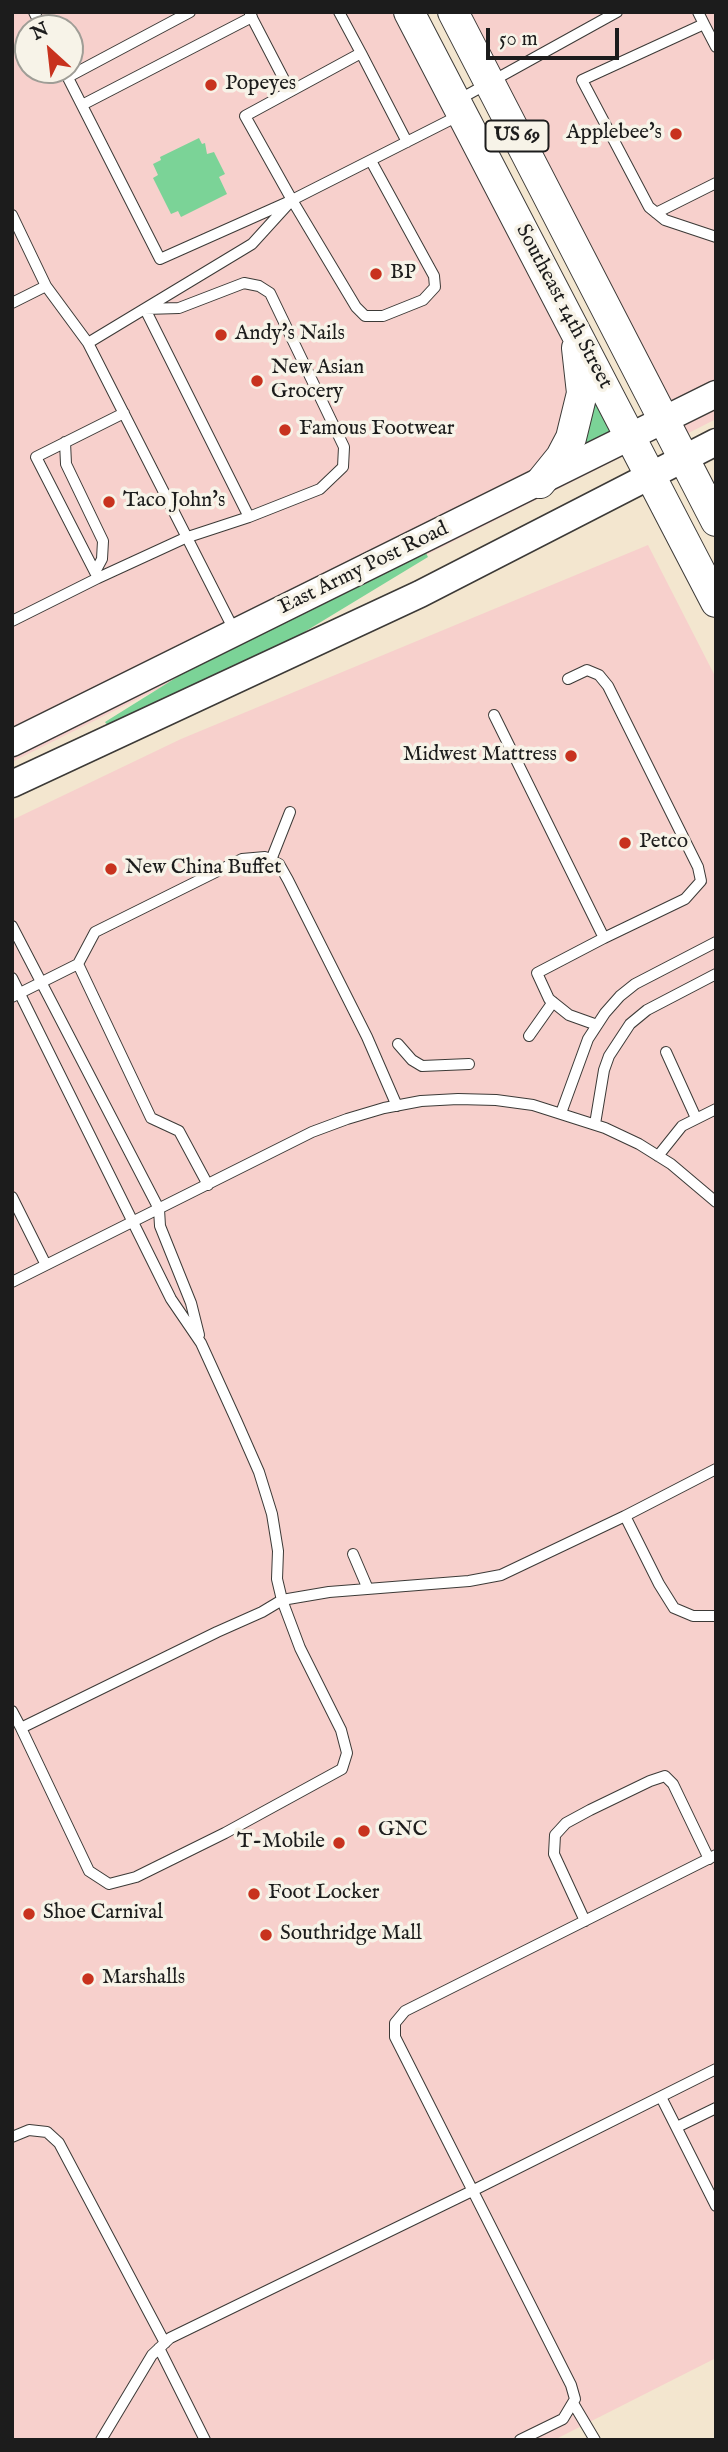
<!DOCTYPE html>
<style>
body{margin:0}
#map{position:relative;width:728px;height:2452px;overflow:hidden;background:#f3e6cf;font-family:"IM FELL English",serif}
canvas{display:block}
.frame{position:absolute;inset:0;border:14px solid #1c1c1c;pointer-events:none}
.north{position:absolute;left:14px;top:14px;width:70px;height:70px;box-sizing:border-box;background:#f7f3e8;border:2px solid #9f9d96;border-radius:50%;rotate:333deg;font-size:19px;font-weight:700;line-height:28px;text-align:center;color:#1c1c1c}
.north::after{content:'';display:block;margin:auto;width:24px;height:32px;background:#c8321e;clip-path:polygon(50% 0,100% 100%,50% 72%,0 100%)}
.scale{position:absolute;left:486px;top:28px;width:133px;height:32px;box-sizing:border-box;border:4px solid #1c1c1c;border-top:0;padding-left:9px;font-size:21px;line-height:24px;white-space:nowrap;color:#1c1c1c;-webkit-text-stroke:5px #f7f3e8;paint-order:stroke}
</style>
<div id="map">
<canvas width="728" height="2452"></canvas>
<div class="frame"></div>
<div class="north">N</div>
<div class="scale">50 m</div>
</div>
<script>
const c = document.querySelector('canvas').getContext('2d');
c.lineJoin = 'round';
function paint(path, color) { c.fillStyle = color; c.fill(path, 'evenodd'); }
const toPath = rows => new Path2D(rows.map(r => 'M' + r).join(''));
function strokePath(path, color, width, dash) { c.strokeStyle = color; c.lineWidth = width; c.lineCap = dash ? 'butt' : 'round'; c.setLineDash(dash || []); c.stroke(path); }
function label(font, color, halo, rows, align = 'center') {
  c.font = font + ' "IM FELL English",serif'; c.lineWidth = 7; c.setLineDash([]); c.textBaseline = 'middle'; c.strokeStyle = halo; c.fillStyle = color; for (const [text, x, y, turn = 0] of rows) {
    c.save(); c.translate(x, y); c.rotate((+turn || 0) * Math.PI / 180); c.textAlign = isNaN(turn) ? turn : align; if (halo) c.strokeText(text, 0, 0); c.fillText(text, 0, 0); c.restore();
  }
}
paint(toPath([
 [12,12,409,12,626,455,12,762],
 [28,28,70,28,70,70,28,70],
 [452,12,716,12,716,419,673,441],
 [648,545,716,678,716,2358,554,2440,12,2440,12,820,181,739]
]), '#f7d0cc');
paint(toPath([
 [199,138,202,144,205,143,207,154,214,152,225,174,219,177,227,194,181,217,178,211,171,214,153,178,158,175,153,164,161,160,160,157],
 [594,399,611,433,577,449],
 [425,551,428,557,268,654,108,726,105,722,190,669]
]), '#7bd397');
const service = toPath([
 [34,12,42,28],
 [339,12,361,53],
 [698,12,704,24,582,80,649,207,665,220,716,237],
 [250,14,290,91],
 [704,24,716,47],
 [64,70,160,259,288,202],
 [68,77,190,12],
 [458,100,617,12],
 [82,105,252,17],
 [371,161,434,276,435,287,423,300,383,316,365,316,356,307,292,200,245,116,361,53,407,142],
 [656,213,716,183],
 [12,215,46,286,88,343],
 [12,303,46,286],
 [65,442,66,464,103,541,102,559,95,572],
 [98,578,185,538,249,517,320,489,343,467,344,447,270,293,259,286,244,283,179,308,145,309,249,517],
 [12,621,98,578,36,457,124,413],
 [234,630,88,343,252,244,292,200,460,115],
 [568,679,587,670,599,675,608,686,698,867,701,881,685,899,604,938],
 [494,715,604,938,537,973,549,999,569,1015,597,1025],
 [271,860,290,812],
 [12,926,159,1209,160,1226,191,1303,199,1335],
 [78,964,151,1118,179,1131,208,1185],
 [12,978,171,1299,201,1343,237,1422,259,1472,272,1514,278,1551,277,1579,282,1600,329,1592,469,1581,501,1575,625,1516,659,1584,674,1608,693,1616,716,1616],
 [12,997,78,964,95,932,242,859,265,857,279,864,288,880,367,1037,397,1106],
 [529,1036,553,1002],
 [398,1044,412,1060,422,1066,469,1064],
 [666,1052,696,1118],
 [561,1113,588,1039,605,1013,620,996,635,984,716,942],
 [595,1124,604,1070,609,1056,630,1024,647,1010,716,974],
 [658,1156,682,1126,716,1109],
 [12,1197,46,1265],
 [12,1282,312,1132,347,1119,384,1108,421,1101,458,1099,496,1100,533,1105,605,1128,639,1144,671,1164,716,1202],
 [625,1516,716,1469],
 [353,1554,368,1589],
 [282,1600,300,1648,341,1730,347,1753,342,1769,225,1833,136,1877,109,1884,89,1871,21,1728,217,1632,262,1612,282,1600],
 [12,1711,21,1728],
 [585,1921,554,1854,555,1835,566,1823,590,1810,650,1781,665,1776,673,1784,709,1859],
 [661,2097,716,2206],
 [677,2127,716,2108],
 [12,2137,29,2130,47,2132,59,2143,165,2343],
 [159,2348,205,2440],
 [573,2403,595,2440],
 [101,2440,152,2355,170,2338,474,2190,716,2069],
 [520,2440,563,2419,575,2399,571,2385,395,2037,395,2023,405,2011,716,1855]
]);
const secondary = toPath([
 [12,743,716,394],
 [12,784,420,594,716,442]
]);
const primary = toPath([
 [409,12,716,602],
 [453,12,716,521],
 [540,483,561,457,571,438,582,393,577,348]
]);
strokePath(service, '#3c3a37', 12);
strokePath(secondary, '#3c3a37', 29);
strokePath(primary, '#3c3a37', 32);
strokePath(service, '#fff', 10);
strokePath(secondary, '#fff', 26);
strokePath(primary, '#fff', 30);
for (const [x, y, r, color] of [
 [211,85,7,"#c8321e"],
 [676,134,7,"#c8321e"],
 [376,274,7,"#c8321e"],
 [221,335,7,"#c8321e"],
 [257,381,7,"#c8321e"],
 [285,430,7,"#c8321e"],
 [109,502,7,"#c8321e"],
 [571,756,7,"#c8321e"],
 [625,843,7,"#c8321e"],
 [111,869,7,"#c8321e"],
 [364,1831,7,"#c8321e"],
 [339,1843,7,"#c8321e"],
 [254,1894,7,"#c8321e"],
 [29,1914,7,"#c8321e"],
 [266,1935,7,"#c8321e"],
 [88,1979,7,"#c8321e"]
]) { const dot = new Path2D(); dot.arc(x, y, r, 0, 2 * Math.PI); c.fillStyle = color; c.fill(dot); strokePath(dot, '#f7f3e8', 2.5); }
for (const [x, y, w] of [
 [517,136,63]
]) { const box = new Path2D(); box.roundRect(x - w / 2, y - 15.5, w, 31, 5); c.fillStyle = '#f7f3e8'; c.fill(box); strokePath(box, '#1c1c1c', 2); }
label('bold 19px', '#1c1c1c', null, [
 ["US 69",517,136]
]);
label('21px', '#1c1c1c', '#f7f3e8', [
 ["Popeyes",225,85],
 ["Applebee's",662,134,"right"],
 ["BP",390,274],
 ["Andy's Nails",235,335],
 ["New Asian",271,369],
 ["Grocery",271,393],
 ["Famous Footwear",299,430],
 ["Taco John's",123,502],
 ["Midwest Mattress",557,756,"right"],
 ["Petco",639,843],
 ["New China Buffet",125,869],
 ["GNC",378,1831],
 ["T-Mobile",325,1843,"right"],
 ["Foot Locker",268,1894],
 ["Shoe Carnival",43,1914],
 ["Southridge Mall",280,1935],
 ["Marshalls",102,1979]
], 'left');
label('21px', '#1c1c1c', '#f7f3e8', [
 ["Southeast 14th Street",563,307,62],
 ["East Army Post Road",364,569,-26]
]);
</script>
